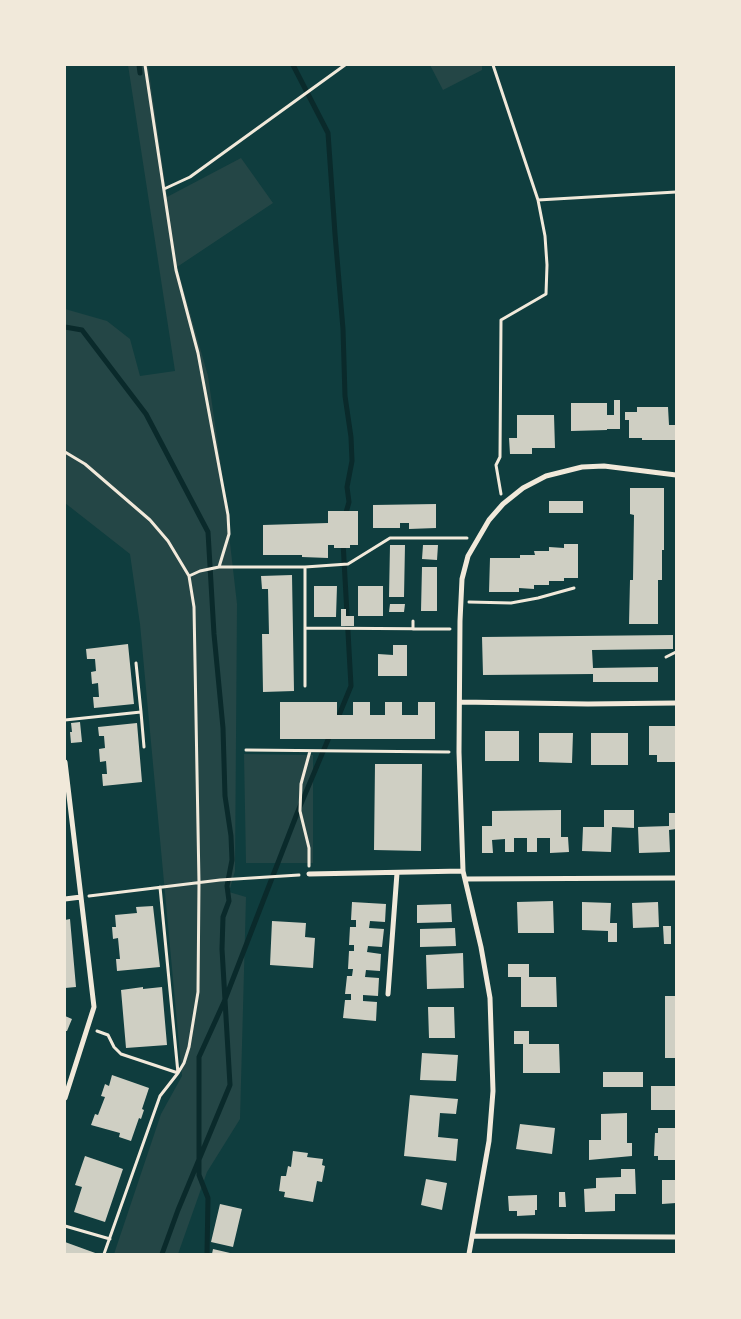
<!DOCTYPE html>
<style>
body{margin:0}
#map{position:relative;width:741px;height:1319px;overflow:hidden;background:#0f3d3e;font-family:Figtree,sans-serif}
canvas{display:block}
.frame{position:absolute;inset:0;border:66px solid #f1e9da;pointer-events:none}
</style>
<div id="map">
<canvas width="741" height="1319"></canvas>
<div class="frame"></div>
</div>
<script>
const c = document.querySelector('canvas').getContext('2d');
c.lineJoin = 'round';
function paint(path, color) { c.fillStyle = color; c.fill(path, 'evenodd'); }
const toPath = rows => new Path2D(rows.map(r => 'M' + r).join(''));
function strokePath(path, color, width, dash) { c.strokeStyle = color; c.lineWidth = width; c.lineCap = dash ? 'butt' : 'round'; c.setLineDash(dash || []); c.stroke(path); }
paint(toPath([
 [128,65,148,65,167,197,241,158,273,203,177,267,208,376,222,473,237,604,235,871,229,892,246,897,240,1119,207,1172,178,1254,114,1254,161,1114,182,1076,140,624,130,554,65,503,65,309,107,321,130,339,140,376,175,371],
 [430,65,482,65,482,70,443,90],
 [244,754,313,755,313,863,246,863]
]), '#244646');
strokePath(toPath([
 [139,65,140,73],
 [293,65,328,133,335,234,343,329,345,396,351,437,352,461,347,487,349,502,345,516],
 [65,327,82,330,146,414,208,532,214,634,223,728,225,796,231,836,232,860,227,886,229,901,223,917,222,949,230,1085,178,1210,162,1254],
 [337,720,351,686,343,542],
 [207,1254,208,1198,199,1175,199,1057,224,1002,298,811,330,735]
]), '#0a2a2b', 5);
paint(toPath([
 [614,400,620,400,620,429,607,429,607,430,571,431,571,403,607,403,607,415,614,415],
 [637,407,668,407,669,425,676,425,676,440,642,440,642,438,629,438,629,420,625,420,625,412,637,412],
 [517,415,554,415,555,448,532,448,532,454,510,454,509,438,517,438],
 [630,488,664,488,664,550,662,550,662,580,658,580,658,624,629,624,630,580,633,580,634,515,630,514],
 [549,501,583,501,583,513,549,513],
 [436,504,436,528,409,529,409,523,400,523,400,528,373,528,373,505],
 [328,511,358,511,358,545,350,545,350,548,334,548,334,545,328,545,328,558,302,557,302,555,263,555,263,525,328,523],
 [564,544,578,544,578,578,564,578,564,581,549,581,549,585,534,585,534,589,519,588,519,592,489,592,490,558,520,558,520,555,535,555,534,551,549,551,549,547,564,548],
 [390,545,405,545,404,597,389,597],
 [423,545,438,545,437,560,422,559],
 [422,567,437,567,437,611,421,611],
 [292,575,294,691,263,692,262,634,269,634,268,589,262,589,261,576],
 [314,586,337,586,336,617,314,617],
 [358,586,383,586,383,616,358,616],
 [390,604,405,604,404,612,389,612],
 [341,609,346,609,346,616,354,616,354,626,341,626],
 [673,635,673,649,592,650,593,668,658,667,658,682,593,682,593,674,483,675,482,637],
 [128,644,134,704,94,708,93,697,99,697,98,683,92,684,91,672,96,671,95,659,87,659,86,649],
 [393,645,407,645,407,676,378,676,378,654,393,655],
 [280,702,337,702,337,715,353,715,353,702,370,702,370,715,385,715,385,702,402,702,402,715,418,715,418,702,435,702,435,739,280,739],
 [80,722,82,742,71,743,70,732,72,732,71,723],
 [137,723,142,782,103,786,102,774,107,774,106,761,100,762,99,749,105,748,104,736,99,736,98,727],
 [649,726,676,726,676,762,657,762,657,755,649,755],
 [485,731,519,731,519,761,485,761],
 [539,733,573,733,572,763,539,762],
 [591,733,628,733,628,765,591,765],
 [375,764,422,764,421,851,374,850],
 [561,810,561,837,568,837,569,852,550,853,550,838,537,838,537,852,527,852,527,838,514,838,514,852,505,852,505,839,492,840,493,853,482,853,482,826,492,826,492,811],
 [604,810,634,810,634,828,612,827,611,852,582,851,583,827,604,827],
 [669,813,676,813,676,829,669,830,670,852,639,853,638,827,669,826],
 [553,901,554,933,518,933,517,902],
 [352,902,386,904,385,922,370,921,369,928,384,929,382,947,368,946,367,952,381,954,380,971,366,970,365,977,379,978,378,996,363,995,363,1001,377,1002,376,1021,343,1018,345,1000,351,1000,351,994,345,994,347,976,352,976,353,969,348,969,349,951,354,951,354,945,349,945,350,927,356,927,356,920,351,920],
 [582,902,611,903,610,923,617,923,617,942,608,942,608,931,582,930],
 [658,902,659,927,633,928,632,903],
 [451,904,452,922,417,923,417,905],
 [153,906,160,967,117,971,116,959,120,959,118,938,113,939,112,927,116,927,115,915,137,913,136,907],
 [70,919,76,987,65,988,65,920],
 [272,921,306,923,305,937,315,938,313,968,270,965],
 [663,926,671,926,671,944,664,944],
 [455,928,456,946,420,947,420,929],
 [463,953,464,988,427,989,426,955],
 [508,964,529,964,529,977,556,977,557,1007,521,1007,521,977,508,977],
 [143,987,143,989,162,987,167,1045,126,1048,121,990],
 [665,996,676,996,676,1058,665,1058],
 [428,1007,454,1007,455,1038,429,1038],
 [65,1016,72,1019,67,1031,65,1031],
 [514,1031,529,1031,529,1044,559,1044,560,1073,523,1073,523,1044,514,1044],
 [422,1053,458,1055,456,1081,420,1080],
 [603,1072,643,1072,643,1087,603,1087],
 [112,1075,149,1088,142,1109,144,1110,141,1119,139,1118,131,1141,119,1137,120,1133,91,1125,95,1114,98,1115,105,1097,101,1096,105,1084,109,1086],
 [651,1086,676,1086,676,1110,651,1110],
 [410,1095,458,1099,456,1114,440,1113,438,1137,458,1139,456,1161,404,1156],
 [627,1113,627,1143,632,1143,632,1156,589,1160,589,1140,601,1140,601,1114],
 [520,1124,555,1128,552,1154,516,1149],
 [658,1128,676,1128,676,1160,658,1160,658,1156,654,1156,655,1133,658,1133],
 [293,1151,308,1153,307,1157,323,1159,322,1165,325,1166,322,1182,317,1181,313,1202,284,1197,285,1192,279,1191,281,1176,286,1176,288,1166,291,1167],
 [85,1156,123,1169,105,1222,74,1212,82,1187,75,1185],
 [621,1169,635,1169,636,1194,615,1194,615,1211,585,1212,584,1189,596,1188,596,1178,621,1177],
 [426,1179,447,1183,442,1210,421,1205],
 [662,1180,676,1180,676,1203,662,1204],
 [559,1192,565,1192,566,1207,559,1207],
 [537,1195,537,1210,535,1210,535,1215,517,1216,517,1211,509,1211,508,1196],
 [220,1204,242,1209,233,1247,211,1242],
 [65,1242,98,1254,65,1254],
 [213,1249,230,1253,230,1254,212,1254]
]), '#cfcfc3');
strokePath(toPath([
 [145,65,176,270,198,353,228,515,229,534,219,567],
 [493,65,538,200],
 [164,189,190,177,345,65],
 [65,452,85,464,150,520,168,541,189,576,194,607,199,883,198,992,189,1047,184,1063,178,1073,160,1096,104,1254],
 [501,494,496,465,500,457,501,320,546,294,547,265,545,236,538,200,676,192],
 [189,576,200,571,219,567,305,567,348,564,390,538,467,538],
 [469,602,511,603,538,598,574,588],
 [413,621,413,629],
 [305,628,450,629],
 [666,657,676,652],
 [136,663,141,712],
 [305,686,305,567],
 [65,720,141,712,144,747],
 [246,750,449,752],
 [309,866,309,848,300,811,301,784,310,751],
 [160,887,178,1073],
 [89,896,220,880,299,875],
 [97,1031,108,1035,114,1047,121,1054,178,1073],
 [65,1226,110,1239]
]), '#f1e9da', 3);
strokePath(toPath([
 [460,702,588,704,676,703],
 [65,762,94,1007,65,1098],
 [309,874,463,871],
 [465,879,676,878],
 [65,899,81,897],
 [388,994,397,873],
 [473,1236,676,1237],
 [469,1254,489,1141,493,1091,490,998,481,947,463,871,459,752,460,621,462,579,468,556,489,520,503,504,523,488,546,476,582,467,604,466,676,475]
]), '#f1e9da', 5);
</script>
